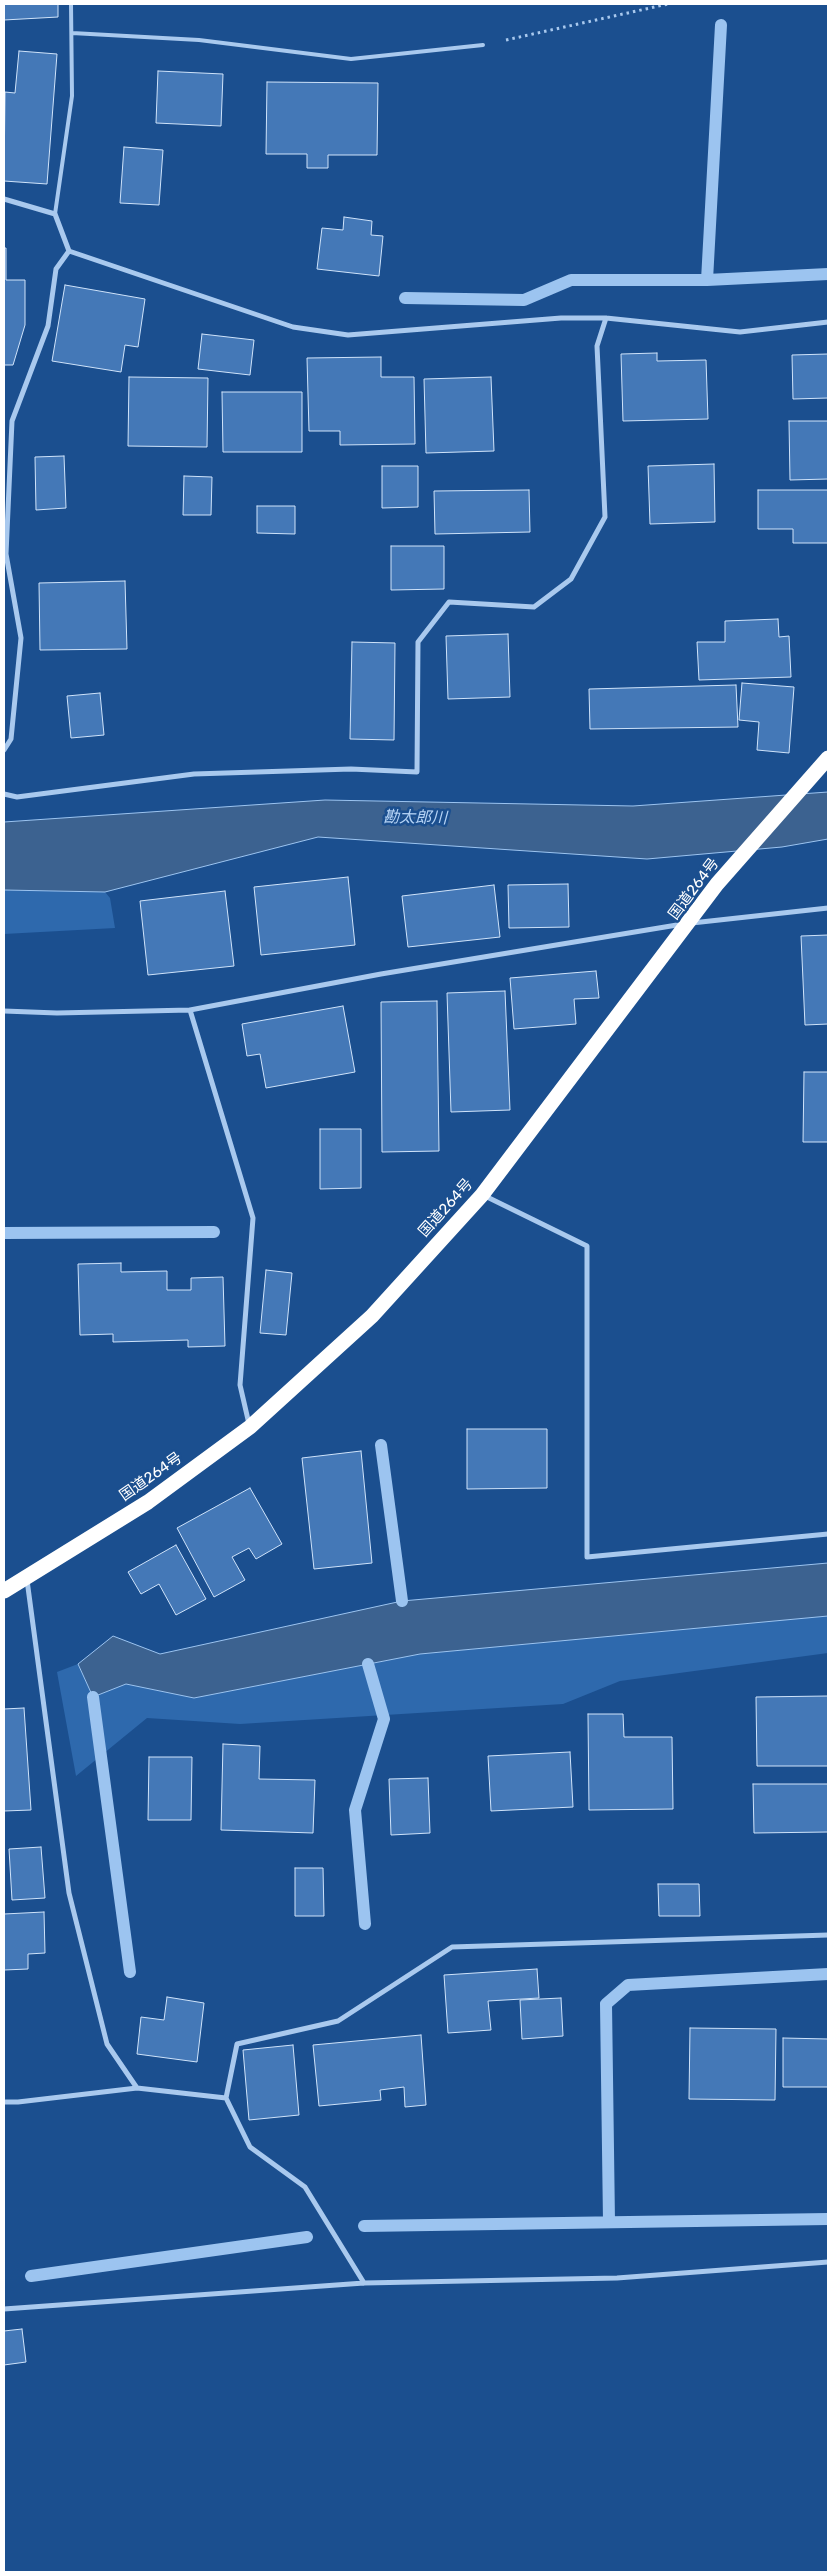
<!DOCTYPE html>
<meta charset="utf-8">
<style>
body{margin:0}
#map{position:relative;width:832px;height:2576px;overflow:hidden;background:#1b4f8f;font-family:Rubik,sans-serif}
canvas{display:block}
.frame{position:absolute;inset:0;border:5px solid #fff;pointer-events:none}
</style>
<div id="map">
<canvas width="832" height="2576"></canvas>
<div class="frame"></div>
</div>
<script>
const c = document.querySelector('canvas').getContext('2d');
c.lineJoin = 'round';
function paint(path, color) { c.fillStyle = color; c.fill(path, 'evenodd'); }
const toPath = rows => new Path2D(rows.map(r => 'M' + r).join(''));
function strokePath(path, color, width, dash) { c.strokeStyle = color; c.lineWidth = width; c.lineCap = dash ? 'butt' : 'round'; c.setLineDash(dash || []); c.stroke(path); }
function label(font, color, halo, rows, align = 'center') {
  c.font = font + ' Rubik,"Noto Sans JP",sans-serif'; c.lineWidth = 5; c.setLineDash([]); c.textBaseline = 'middle'; c.strokeStyle = halo; c.fillStyle = color; for (const [text, x, y, turn = 0] of rows) {
    c.save(); c.translate(x, y); c.rotate((+turn || 0) * Math.PI / 180); c.textAlign = isNaN(turn) ? turn : align; if (halo) c.strokeText(text, 0, 0); c.fillText(text, 0, 0); c.restore();
  }
}
paint(toPath([
 [4,890,105,892,110,898,115,928,4,934],
 [828,1616,828,1653,620,1681,563,1704,240,1724,147,1718,76,1776,57,1672,78,1664,93,1697,126,1684,194,1698,420,1654]
]), '#2e69ad');
const water = toPath([
 [828,792,828,839,782,847,647,859,318,837,105,892,4,890,4,822,325,800,633,806,828,792],
 [828,1563,828,1616,420,1654,194,1698,126,1684,93,1697,78,1664,113,1636,160,1654,402,1601,828,1563]
]);
paint(water, '#3c6290');
strokePath(water, '#9cc4f0', 1);
strokePath(toPath([
 [707,280,828,274],
 [405,298,524,300,571,280,707,280,721,25],
 [4,1233,214,1232],
 [381,1445,402,1601],
 [93,1697,130,1972],
 [365,1924,355,1810,384,1719,368,1664],
 [609,2222,606,2004,628,1985,828,1974],
 [364,2226,828,2219],
 [31,2276,307,2237]
]), '#9cc4f0', 12);
const building = toPath([
 [4,4,58,4,58,17,4,20,4,4],
 [19,51,57,54,47,184,4,181,5,92,15,93,19,51],
 [158,71,223,74,221,126,156,123,158,71],
 [267,82,378,83,377,155,328,155,328,168,307,168,307,154,266,154,267,82],
 [124,147,163,150,159,205,120,203,124,147],
 [344,217,372,221,371,235,383,236,379,276,317,269,322,228,343,230,344,217],
 [4,248,6,248,6,280,25,280,25,325,13,365,4,365,4,248],
 [65,285,145,299,138,347,125,345,121,372,52,361,65,285],
 [202,334,254,340,250,375,198,369,202,334],
 [657,353,657,361,706,360,708,419,623,421,621,354,657,353],
 [828,354,828,398,793,399,792,355,828,354],
 [381,357,381,377,414,377,415,444,340,445,340,431,309,431,307,358,381,357],
 [129,377,208,378,207,447,128,446,129,377],
 [491,377,494,451,426,453,424,379,491,377],
 [222,392,302,392,302,452,223,452,222,392],
 [789,421,828,421,828,479,790,480,789,421],
 [64,456,66,508,36,510,35,457,64,456],
 [714,464,715,522,650,524,648,466,714,464],
 [382,466,418,466,418,507,382,508,382,466],
 [184,476,212,477,211,515,183,515,184,476],
 [529,490,530,532,435,534,434,491,529,490],
 [758,490,828,490,828,543,793,543,793,529,758,529,758,490],
 [257,506,295,506,295,534,257,533,257,506],
 [391,546,444,546,444,589,391,590,391,546],
 [125,581,127,649,40,650,39,583,125,581],
 [778,619,779,637,789,636,791,677,699,680,697,642,725,642,725,621,778,619],
 [508,634,510,697,448,699,446,636,508,634],
 [352,642,395,643,394,740,350,739,352,642],
 [742,683,794,687,789,753,757,750,759,722,739,720,742,683],
 [736,685,738,727,590,729,589,689,736,685],
 [100,693,104,735,71,738,67,696,100,693],
 [348,877,355,945,261,955,254,887,348,877],
 [568,884,569,927,509,928,508,885,568,884],
 [494,885,500,937,408,947,402,896,494,885],
 [225,891,234,966,148,975,140,901,225,891],
 [828,935,828,1024,805,1025,801,936,828,935],
 [596,971,599,998,574,999,576,1024,514,1029,510,978,596,971],
 [505,991,510,1110,451,1112,447,993,505,991],
 [437,1001,439,1151,382,1152,381,1002,437,1001],
 [343,1006,355,1072,266,1088,260,1054,247,1056,242,1024,343,1006],
 [804,1072,828,1072,828,1142,803,1142,804,1072],
 [320,1129,361,1129,361,1188,320,1189,320,1129],
 [121,1263,121,1272,167,1271,167,1290,191,1290,191,1278,223,1277,225,1346,188,1347,188,1340,113,1342,113,1334,80,1335,78,1264,121,1263],
 [266,1270,292,1273,286,1335,260,1333,266,1270],
 [467,1429,547,1429,547,1488,467,1489,467,1429],
 [361,1451,372,1563,314,1569,302,1458,361,1451],
 [250,1488,282,1544,256,1559,249,1548,232,1557,245,1580,214,1597,177,1528,250,1488],
 [176,1545,206,1599,176,1615,159,1584,141,1594,128,1572,176,1545],
 [828,1696,828,1766,757,1766,756,1697,828,1696],
 [24,1708,31,1810,4,1811,4,1709,24,1708],
 [588,1714,623,1714,624,1737,672,1737,673,1809,589,1810,588,1714],
 [223,1744,260,1746,259,1779,315,1780,313,1833,221,1830,223,1744],
 [570,1752,573,1807,491,1811,488,1756,570,1752],
 [149,1757,192,1757,191,1820,148,1820,149,1757],
 [428,1778,430,1833,391,1835,389,1779,428,1778],
 [753,1784,828,1784,828,1832,754,1833,753,1784],
 [41,1847,45,1898,12,1900,9,1849,41,1847],
 [295,1868,323,1868,324,1916,295,1916,295,1868],
 [658,1884,699,1884,700,1916,659,1916,658,1884],
 [44,1912,45,1953,28,1954,28,1969,4,1970,4,1914,44,1912],
 [537,1969,539,1998,488,2001,491,2030,448,2033,444,1975,537,1969],
 [167,1997,204,2003,197,2062,137,2054,141,2017,164,2020,167,1997],
 [561,1998,563,2036,522,2039,520,2000,561,1998],
 [690,2028,776,2029,775,2100,689,2099,690,2028],
 [421,2035,426,2105,405,2107,404,2087,380,2090,381,2100,319,2106,313,2045,421,2035],
 [783,2038,828,2039,828,2087,783,2087,783,2038],
 [293,2045,299,2115,249,2120,243,2050,293,2045],
 [22,2329,26,2362,4,2365,4,2331,22,2329]
]);
paint(building, '#4478b7');
strokePath(building, '#cfe3fa', 1);
strokePath(toPath([
 [506,40,668,4]
]), '#a9c9ee', 3, [2.5, 4]);
strokePath(toPath([
 [72,33,199,40,351,59,483,45],
 [55,214,72,96,71,4]
]), '#a9c9ee', 4);
strokePath(toPath([
 [4,199,55,214,69,251,293,327,348,335,561,318,606,318,740,332,828,322],
 [4,750,11,739,21,638,6,554,12,421,48,326,56,269,69,251],
 [4,794,17,797,194,774,351,769,417,772,418,642,449,602,534,607,571,579,605,517,597,346,606,318],
 [692,923,828,908],
 [190,1010,253,1218,240,1385,249,1424],
 [4,1011,57,1013,190,1010,381,974,683,924],
 [485,1196,587,1246,587,1557,828,1534],
 [27,1580,69,1893,107,2044,137,2088,226,2098,250,2147,305,2187,364,2283],
 [226,2098,237,2044,338,2021,452,1947,828,1935],
 [4,2102,18,2102,137,2088],
 [4,2309,364,2283,617,2278,828,2262]
]), '#a9c9ee', 5);
strokePath(toPath([
 [4,1591,148,1502,250,1427,372,1316,482,1195,717,884,828,758]
]), '#fff', 15);
label('15px', '#fff', '#1b4f8f', [
 ["国道264号",694,889,-53],
 ["国道264号",446,1208,-48],
 ["国道264号",151,1477,-35]
]);
label('italic 16px', '#b5d3f5', '#1b4f8f', [
 ["勘太郎川",415,818,1]
]);
</script>
